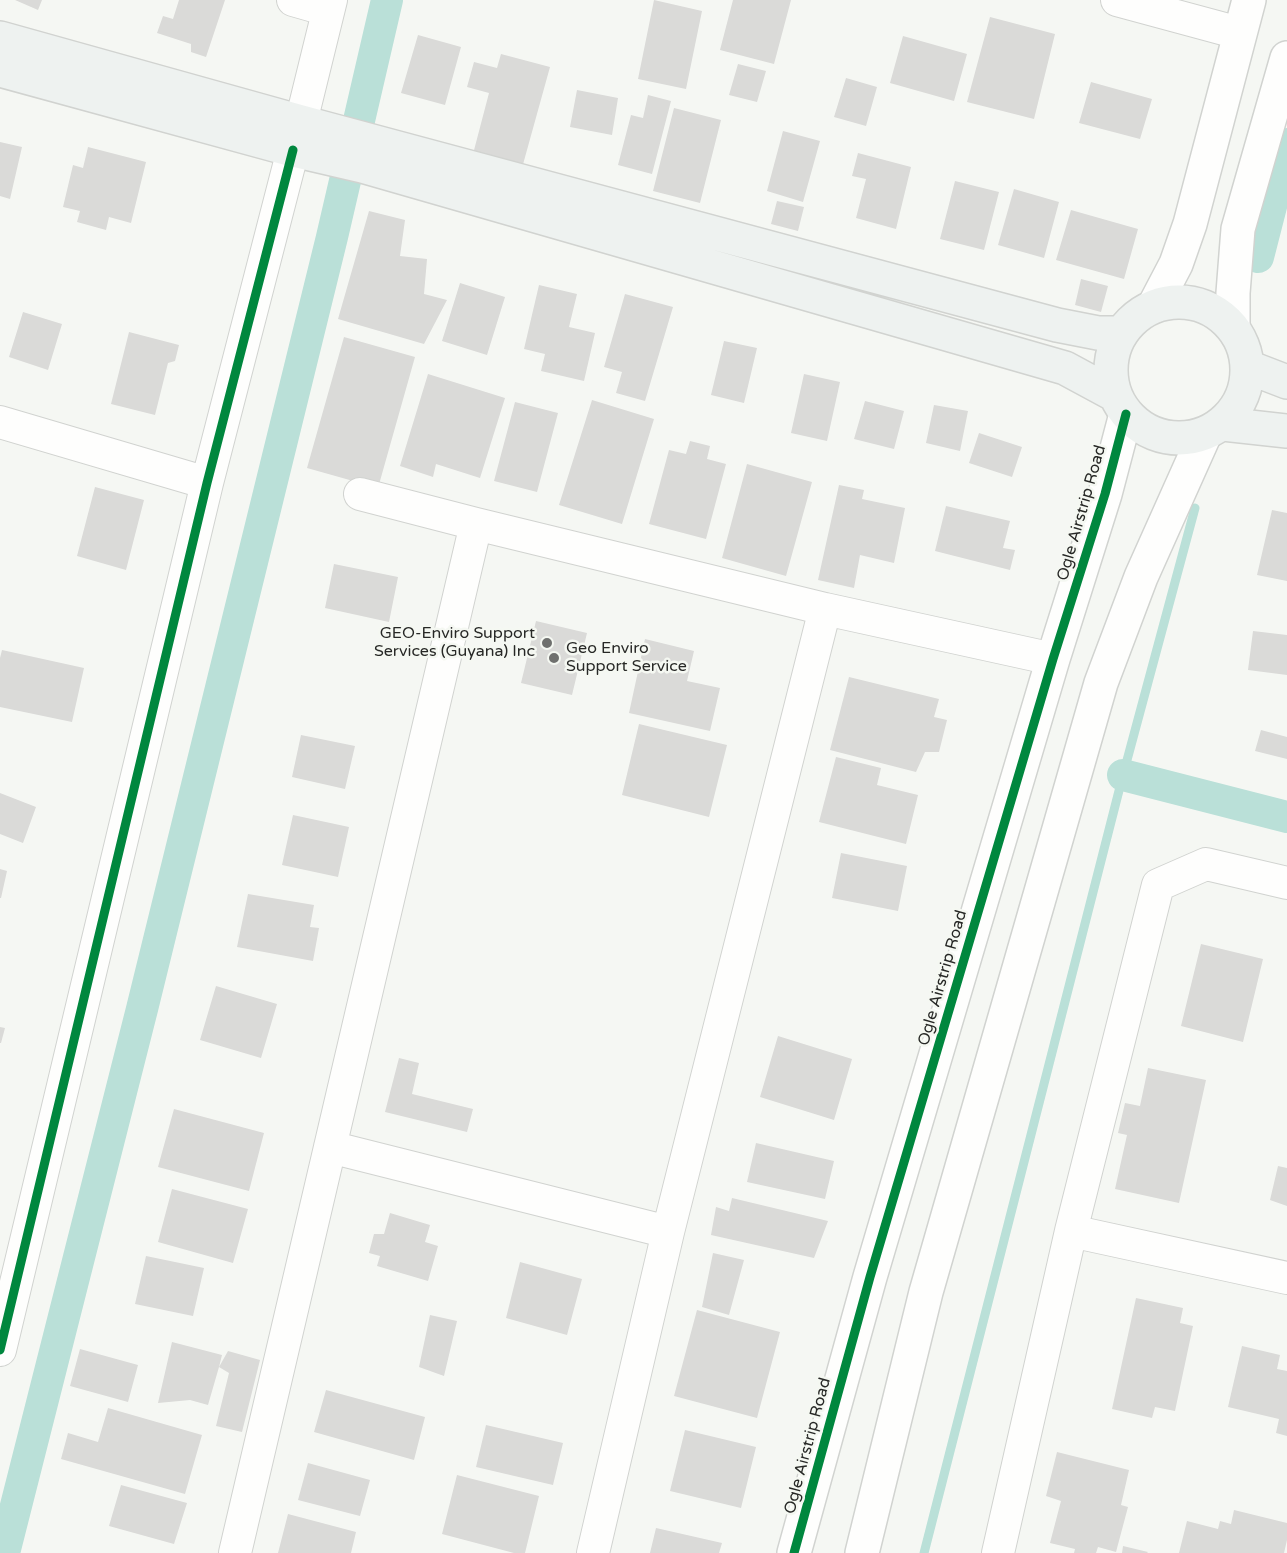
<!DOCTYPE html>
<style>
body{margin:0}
canvas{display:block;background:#f5f7f3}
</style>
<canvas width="1287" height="1553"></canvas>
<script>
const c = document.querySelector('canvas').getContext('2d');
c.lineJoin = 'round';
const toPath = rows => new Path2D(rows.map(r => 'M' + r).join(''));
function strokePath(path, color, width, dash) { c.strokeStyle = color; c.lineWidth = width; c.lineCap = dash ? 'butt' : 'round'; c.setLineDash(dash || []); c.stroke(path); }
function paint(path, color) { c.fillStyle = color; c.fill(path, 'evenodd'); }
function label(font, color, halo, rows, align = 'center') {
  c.font = font + ' "Varela Round",sans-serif'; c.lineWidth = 5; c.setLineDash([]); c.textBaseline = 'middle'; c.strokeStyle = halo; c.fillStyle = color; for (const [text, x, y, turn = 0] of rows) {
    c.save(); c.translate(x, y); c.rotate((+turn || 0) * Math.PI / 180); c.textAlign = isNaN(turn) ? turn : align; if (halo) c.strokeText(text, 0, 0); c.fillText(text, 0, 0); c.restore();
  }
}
strokePath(toPath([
 [924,1553,1123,775,1195,508]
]), '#bae0d8', 9);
strokePath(toPath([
 [1258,257,1287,144],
 [1123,775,1287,817],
 [4,1553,142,1009,332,237,387,0]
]), '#bae0d8', 32);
paint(toPath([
 [15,0,42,0,38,10],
 [179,0,225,0,206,57,191,52,191,44,157,33,163,16,173,19],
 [654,0,702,11,686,89,638,79],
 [733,0,791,0,774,64,720,50],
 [990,17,1055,34,1034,119,967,102],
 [418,35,461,47,445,105,401,93],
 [903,36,967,54,954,101,890,83],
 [501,54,550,67,522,168,473,154,489,93,467,87,474,62,497,68],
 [738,64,766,71,757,102,729,95],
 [846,78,877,87,866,126,834,117],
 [1091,82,1152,99,1140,139,1079,123],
 [577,90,618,98,612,135,570,127],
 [648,95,671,101,652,174,618,165,631,115,643,118],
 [674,108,721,120,700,203,653,191],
 [783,131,820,141,803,202,767,191],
 [0,142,22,147,10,199,0,196],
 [88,147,146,162,131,223,109,217,106,230,77,222,80,211,63,207,73,165,83,168],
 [858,153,911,167,896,229,856,218,866,179,852,176],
 [955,181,999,192,984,250,940,239],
 [1014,189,1059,202,1044,258,998,245],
 [777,201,804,207,798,231,771,224],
 [1071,210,1138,229,1124,279,1056,260],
 [369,211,405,220,400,256,427,259,424,294,447,300,424,344,338,319],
 [1081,279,1108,286,1101,312,1075,305],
 [460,283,505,297,487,355,442,341],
 [539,285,577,294,569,327,595,333,584,381,541,371,545,354,524,349],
 [625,294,673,307,645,401,616,393,622,372,604,367],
 [23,312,62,324,48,370,9,357],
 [129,332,179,345,175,361,168,363,155,415,111,404],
 [344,337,415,357,378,488,307,468],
 [724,341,757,348,744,403,711,395],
 [428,374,505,398,480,478,436,464,433,477,400,466],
 [804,374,840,382,827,441,791,433],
 [592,400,654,419,622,524,559,505],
 [865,401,904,411,894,449,854,439],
 [515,402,558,413,537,492,494,481],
 [934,405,968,411,960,451,926,443],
 [979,433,1022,447,1012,477,969,463],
 [690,441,710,446,707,459,726,464,706,539,649,524,669,450,686,454],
 [747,464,812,482,786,576,722,558],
 [839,485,864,490,862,499,905,508,894,563,860,555,854,588,818,580],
 [95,487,144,500,126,570,77,556],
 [946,506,1010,521,1003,548,1015,550,1010,570,935,551],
 [1272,510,1287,513,1287,581,1257,575],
 [334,564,398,577,389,622,325,608],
 [536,621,587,633,572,695,521,683],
 [1253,631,1287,635,1287,675,1248,670],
 [645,639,694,651,687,681,720,688,710,731,629,713],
 [2,650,84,668,72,722,0,707,0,658],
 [849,677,939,699,934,717,947,720,939,752,925,752,916,772,830,750],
 [639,724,727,745,709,817,622,795],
 [1261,730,1287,737,1287,759,1255,751],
 [301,735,355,746,345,789,292,777],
 [836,757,881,768,877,785,918,795,906,844,819,822],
 [0,793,36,807,23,843,0,834],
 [293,815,349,827,338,877,282,865],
 [841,853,907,866,898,911,832,898],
 [0,869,7,871,1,898,0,898],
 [248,894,314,905,310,927,319,928,313,961,237,947],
 [1201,944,1263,959,1243,1042,1181,1026],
 [216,986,277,1004,261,1058,200,1040],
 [0,1027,5,1028,1,1043,0,1043],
 [778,1036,852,1059,834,1120,760,1097],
 [399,1058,419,1063,412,1094,473,1109,467,1132,385,1112],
 [1148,1068,1206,1080,1179,1203,1115,1189,1127,1135,1118,1133,1125,1103,1140,1106],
 [174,1109,264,1133,249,1191,158,1167],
 [756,1143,834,1161,825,1199,747,1182],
 [1278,1166,1287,1168,1287,1206,1270,1200],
 [172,1189,248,1209,233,1263,158,1242],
 [732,1198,828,1221,814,1258,711,1235,716,1207,729,1211],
 [390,1213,430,1225,425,1242,438,1246,428,1281,377,1266,380,1256,369,1253,374,1234,384,1234],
 [713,1253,744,1260,729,1315,702,1307],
 [146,1256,204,1268,193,1316,135,1304],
 [520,1262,582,1279,567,1335,506,1318],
 [1136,1298,1183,1308,1180,1323,1193,1326,1175,1411,1155,1407,1152,1418,1112,1409],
 [697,1310,780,1332,757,1418,674,1396],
 [430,1315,457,1321,444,1376,419,1367],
 [172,1342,222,1355,219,1367,228,1351,260,1360,242,1432,216,1426,229,1373,219,1367,208,1405,190,1400,158,1403],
 [1242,1346,1280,1355,1277,1369,1287,1371,1287,1436,1276,1433,1279,1419,1228,1407],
 [80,1349,138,1365,128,1402,70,1386],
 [326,1390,425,1417,414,1460,314,1432],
 [108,1408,202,1435,185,1494,61,1459,68,1433,98,1442],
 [486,1425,563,1443,553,1485,476,1467],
 [685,1430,756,1447,741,1508,670,1491],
 [1057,1452,1129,1470,1121,1505,1128,1507,1116,1552,1098,1547,1096,1553,1074,1553,1075,1549,1050,1543,1061,1501,1046,1496],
 [308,1463,370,1480,360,1516,298,1500],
 [457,1475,539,1496,525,1553,514,1553,442,1534],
 [121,1485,187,1503,174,1544,109,1526],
 [1234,1510,1287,1523,1287,1540,1284,1553,1179,1553,1187,1521,1218,1529,1220,1521,1231,1524],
 [288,1514,356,1532,351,1553,278,1553],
 [656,1528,722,1543,719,1553,650,1553],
 [1123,1546,1148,1552,1147,1553,1122,1553]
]), '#dadad8');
const minor = toPath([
 [293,0,328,10],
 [1117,0,1239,33],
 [301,122,331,0],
 [0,422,207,483],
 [360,494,476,524,825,609,1053,659],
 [330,1147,668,1232],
 [1071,1231,1287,1278],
 [0,1350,207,483,293,150],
 [235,1553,476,524],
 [593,1553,668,1232,825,609],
 [998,1553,1071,1231,1158,885,1206,864,1287,883]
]);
const tertiary = toPath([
 [1154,306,1176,264,1190,224,1249,0],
 [1233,327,1233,293,1238,229,1287,58],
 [794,1553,870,1277,1053,659,1105,494,1126,414],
 [862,1553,926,1292,1101,683,1141,577,1205,434]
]);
const secondary = toPath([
 [0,38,301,122,1057,325,1098,333,1121,333],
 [0,70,293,150,362,166,1065,368,1115,395],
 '1111 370a68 68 0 1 1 136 0a68 68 0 1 1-136 0Z',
 [1248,367,1287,382],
 [1223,424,1287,431]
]);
strokePath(minor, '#d1d3d0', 34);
strokePath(tertiary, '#d1d3d0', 36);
strokePath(secondary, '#d1d3d0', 36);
strokePath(minor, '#fefefd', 32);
strokePath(tertiary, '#fefefd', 33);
strokePath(secondary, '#eef2f0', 33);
strokePath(toPath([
 [0,1350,207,483,293,150],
 [794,1553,870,1277,1053,659,1105,494,1126,414]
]), '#00873e', 9);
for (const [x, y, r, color] of [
 [547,643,6,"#6f706e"],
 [554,658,6,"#6f706e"]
]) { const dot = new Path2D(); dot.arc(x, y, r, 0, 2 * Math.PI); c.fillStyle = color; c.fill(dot); strokePath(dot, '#f5f8f2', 2); }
label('16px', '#272826', '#f5f8f2', [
 ["Ogle Airstrip Road",1082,513,-74],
 ["Ogle Airstrip Road",943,978,-74],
 ["Ogle Airstrip Road",808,1446,-75]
]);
label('16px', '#272826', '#f5f8f2', [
 ["GEO-Enviro Support",535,634],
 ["Services (Guyana) Inc",535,652],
 ["Geo Enviro",566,649,"left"],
 ["Support Service",566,667,"left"]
], 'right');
</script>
